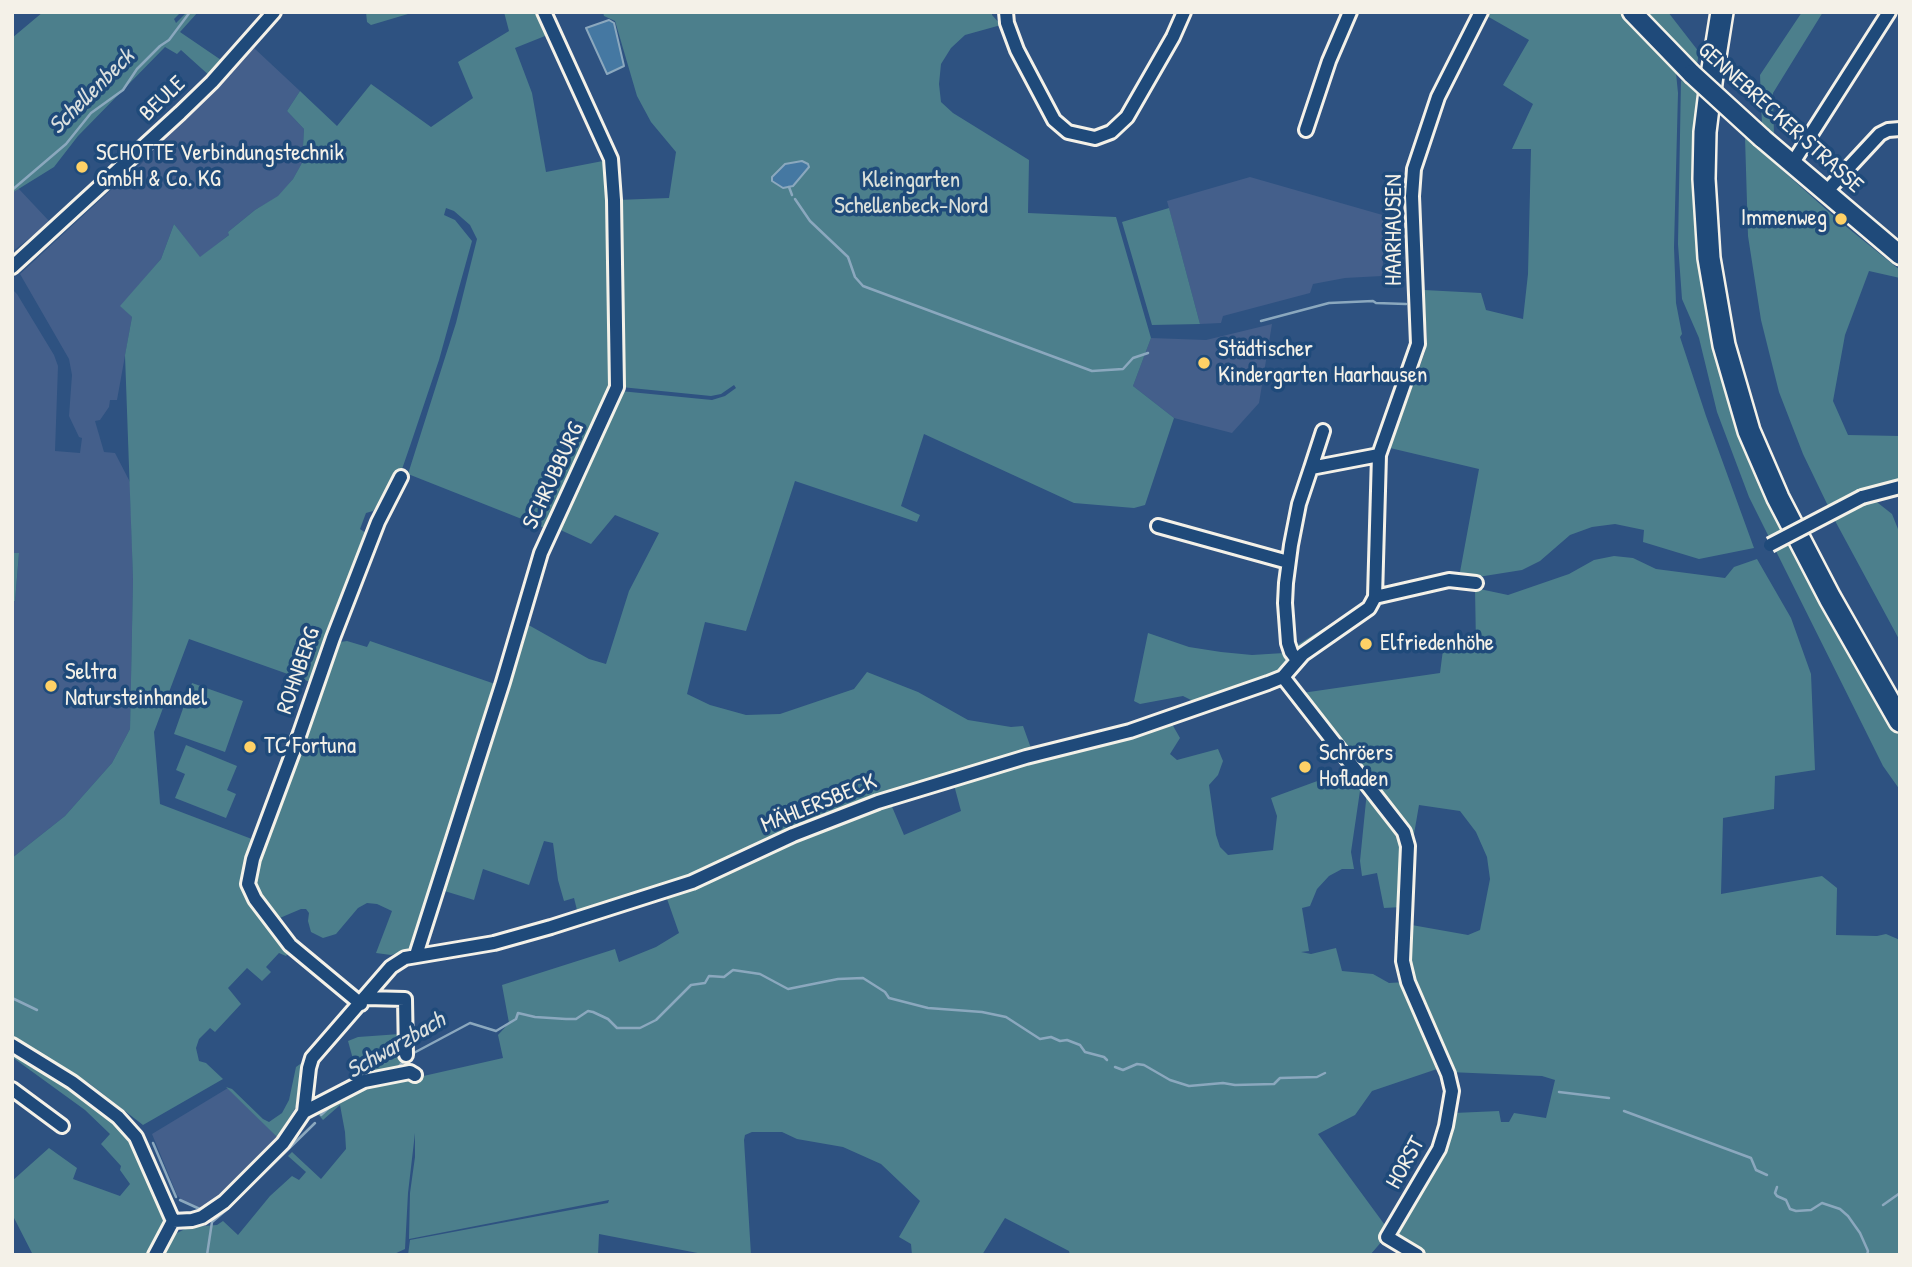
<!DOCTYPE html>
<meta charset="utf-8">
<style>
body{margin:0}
#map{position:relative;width:1912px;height:1267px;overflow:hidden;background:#2e5281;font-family:"Patrick Hand",sans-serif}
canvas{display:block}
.frame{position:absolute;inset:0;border:14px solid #f4f1e8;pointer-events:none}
</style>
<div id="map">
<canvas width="1912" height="1267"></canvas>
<div class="frame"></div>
</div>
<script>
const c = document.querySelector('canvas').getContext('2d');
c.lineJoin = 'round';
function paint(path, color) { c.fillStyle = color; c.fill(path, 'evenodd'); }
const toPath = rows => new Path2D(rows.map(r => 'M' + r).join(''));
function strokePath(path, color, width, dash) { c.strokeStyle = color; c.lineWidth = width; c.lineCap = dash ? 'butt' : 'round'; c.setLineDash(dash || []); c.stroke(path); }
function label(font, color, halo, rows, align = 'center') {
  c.font = font + ' "Patrick Hand",sans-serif'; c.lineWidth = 7; c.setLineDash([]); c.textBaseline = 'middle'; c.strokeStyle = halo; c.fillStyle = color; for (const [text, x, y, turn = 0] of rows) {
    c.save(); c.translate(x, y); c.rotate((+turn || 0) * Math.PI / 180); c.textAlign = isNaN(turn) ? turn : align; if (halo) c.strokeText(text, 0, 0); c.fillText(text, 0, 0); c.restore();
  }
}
paint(toPath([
 [254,48,300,91,287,111,304,129,303,146,308,152,293,179,278,197,255,210,228,232,230,234,200,258,174,224,161,259,121,306,132,317,117,400,110,400,109,407,100,420,95,421,104,452,115,453,130,482,133,579,130,729,112,763,65,816,12,858,12,602,15,601,19,554,12,553,12,289,17,294,54,355,58,366,55,451,80,453,82,438,79,437,69,416,72,375,69,359,20,274,127,175,129,177,188,113],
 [1250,177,1386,216,1382,276,1345,278,1313,284,1310,293,1223,316,1221,323,1200,324,1167,201],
 [18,188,50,222,12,252,12,193],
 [1272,324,1259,403,1232,433,1174,418,1133,386,1151,338,1206,340],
 [228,1088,277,1137,230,1187,203,1209,183,1201,177,1195,152,1134]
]), '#445f8b');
paint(toPath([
 [43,12,181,12,174,19,176,23,187,12,198,12,180,32,224,62,211,77,181,50,177,54,165,47,78,136,54,167,12,193,12,38],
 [366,12,407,12,408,14,371,25,367,22],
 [504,12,540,12,550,34,515,48,532,93,546,172,608,160,615,388,547,529,408,474,456,323,477,239,470,225,454,211,446,208,444,215,455,220,472,241,439,360,410,446,401,472,373,511,366,513,360,529,370,536,316,684,189,639,154,732,160,804,257,841,245,879,242,880,290,951,286,956,279,953,266,967,271,972,262,981,247,968,228,988,241,1004,215,1032,210,1028,199,1039,196,1048,199,1061,206,1063,223,1079,143,1125,90,1084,12,1035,12,858,65,816,112,763,130,729,133,579,125,355,132,317,120,306,161,259,174,224,200,257,229,235,228,232,255,210,278,196,293,179,308,152,303,146,304,129,287,111,300,91,337,126,371,84,431,127,473,98,458,62,509,31],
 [603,12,992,12,992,15,1001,25,965,35,951,48,941,64,939,84,941,102,953,113,1029,160,1028,213,1116,217,1151,338,1133,386,1174,418,1145,505,1134,508,1074,503,924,434,901,506,920,515,917,522,795,481,746,631,705,622,687,694,710,705,746,715,780,714,854,689,867,672,918,692,968,720,1011,727,1023,726,1032,751,880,795,814,820,691,878,578,914,574,898,564,901,558,880,553,843,544,841,529,885,483,869,474,900,438,889,525,623,589,659,606,664,629,591,659,533,615,515,591,544,554,527,620,391,712,400,725,396,736,388,734,385,721,394,711,396,621,387,617,200,669,198,676,152,651,122,637,96,615,21,604,16],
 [1490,12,1621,12,1670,59,1676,73,1678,93,1674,247,1676,303,1682,334,1680,337,1706,416,1754,548,1699,559,1643,542,1644,530,1615,524,1592,527,1570,535,1540,561,1522,570,1478,577,1460,572,1479,469,1390,448,1425,352,1427,339,1424,290,1481,293,1486,310,1523,319,1528,274,1531,149,1512,149,1533,104,1503,85,1529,40,1487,16],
 [1647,12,1668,12,1699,52,1697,65],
 [1802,12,1823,12,1773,93,1774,136,1762,125,1760,75],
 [1681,80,1697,92,1695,196,1715,323,1824,593,1900,733,1900,790,1883,766,1749,497,1717,412,1699,338,1682,299,1678,244],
 [1745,137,1838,220,1900,270,1900,278,1869,271,1845,335,1833,401,1848,435,1900,436,1900,483,1862,490,1829,508,1803,454,1779,392,1761,320,1748,236],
 [1169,208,1200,324,1152,325,1122,222],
 [1873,499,1892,514,1900,534,1900,641,1833,517],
 [12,553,19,553,15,601,12,602],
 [1614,556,1633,558,1656,569,1725,578,1734,567,1757,559,1791,618,1811,674,1815,770,1775,776,1774,809,1723,818,1721,894,1822,876,1837,888,1836,935,1877,936,1886,934,1900,940,1900,1255,1422,1255,1391,1238,1439,1160,1448,1141,1454,1113,1499,1111,1501,1122,1509,1122,1514,1113,1546,1118,1555,1080,1542,1076,1449,1072,1409,978,1406,924,1468,935,1480,930,1490,879,1487,857,1476,832,1460,811,1419,805,1413,840,1302,693,1440,673,1444,642,1476,645,1475,588,1508,595,1569,574,1594,560],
 [1366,602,1348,618,1301,647,1297,650,1294,647],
 [1148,633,1189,647,1221,652,1252,655,1284,653,1287,664,1279,674,1197,703,1183,696,1140,704,1134,701],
 [347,641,367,647,370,641,498,685,413,949,391,955,376,953,392,911,377,904,367,903,358,908,336,934,323,938,311,932,308,921,309,913,306,909,301,909,275,920,258,896,253,884,256,859,334,643],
 [192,683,243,701,225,752,174,734],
 [1172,724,1180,738,1170,754,1177,760,1218,749,1223,761,1218,775,1209,785,1216,835,1220,847,1228,855,1273,850,1277,816,1271,798,1350,769,1361,784,1351,852,1354,869,1342,869,1329,876,1317,889,1310,906,1302,908,1309,951,1301,952,1311,954,1336,948,1342,971,1373,974,1389,983,1406,982,1443,1067,1372,1091,1355,1115,1318,1134,1390,1232,1370,1255,1070,1255,1069,1251,1005,1218,982,1255,912,1255,911,1244,899,1237,920,1201,881,1164,843,1147,797,1139,782,1132,752,1132,745,1135,744,1140,751,1255,708,1255,599,1234,598,1255,408,1255,410,1240,608,1203,609,1200,409,1239,410,1193,415,1157,415,1133,408,1193,405,1249,392,1255,160,1255,173,1235,189,1227,217,1225,223,1221,238,1235,270,1196,292,1176,299,1180,306,1172,288,1156,292,1152,321,1179,346,1149,345,1132,340,1105,323,1120,316,1112,365,1083,410,1077,417,1082,419,1077,503,1058,498,1035,509,1023,502,985,615,949,619,962,656,947,679,933,666,896,800,836,890,802,904,835,961,811,954,785],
 [186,745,237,766,227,790,236,794,226,818,175,798,185,774,176,770],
 [1367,791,1406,841,1402,907,1384,908,1377,873,1362,876,1360,861],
 [400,1034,400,1058,403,1057,407,1064,406,1069,359,1081,348,1041,358,1037],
 [12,1050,98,1105,126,1132,137,1148,163,1216,163,1225,151,1255,33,1255,12,1214,12,1181,49,1148,77,1168,73,1179,120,1196,130,1184,120,1170,121,1166,101,1144,110,1134,85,1110,12,1057],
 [303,1062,298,1104,277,1137,226,1087,232,1089,263,1119,269,1122,282,1113,289,1100,296,1067]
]), '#4c7f8c');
const water = toPath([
 [609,20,614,23,624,66,607,74,586,28,609,20],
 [802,161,808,164,809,167,793,186,783,188,772,181,772,177,785,164,802,161]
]);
paint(water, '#4578a2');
strokePath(water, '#8ba8be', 2);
strokePath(toPath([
 [789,187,792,195],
 [12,190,66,144,91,113,123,90,137,69,160,46,169,40,190,12],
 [795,199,810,221,848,257,855,277,863,286,1092,371,1123,369,1133,358,1148,353],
 [1261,321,1329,303,1373,301,1376,303,1406,304],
 [12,998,37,1010],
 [410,1055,470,1023,496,1031,516,1019,518,1013,535,1017,566,1019,576,1019,588,1011,593,1012,608,1019,617,1028,640,1028,656,1020,691,985,705,983,709,976,724,977,733,970,760,974,788,989,838,979,863,978,885,992,889,998,928,1008,982,1012,1006,1017,1040,1039,1051,1037,1060,1041,1067,1040,1080,1045,1085,1052,1104,1057,1107,1060],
 [1115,1067,1123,1070,1137,1064,1144,1065,1170,1080,1189,1086,1223,1083,1235,1085,1274,1084,1280,1078,1317,1077,1325,1073],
 [396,1070,405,1059],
 [1559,1092,1609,1098],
 [1624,1111,1751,1158,1756,1170,1767,1175],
 [321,1115,334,1103],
 [153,1143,176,1197],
 [1777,1187,1775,1193,1777,1196,1786,1200,1790,1209,1796,1211,1811,1210,1822,1203,1840,1209,1848,1216,1860,1233,1868,1251,1867,1255],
 [180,1200,202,1210],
 [1883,1205,1900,1193],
 [211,1219,212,1222,225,1211,315,1123],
 [207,1255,212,1222]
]), '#8ba8be', 2.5);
const minor = toPath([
 [1006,12,1007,23,1017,50,1054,120,1068,132,1095,138,1111,132,1127,117,1173,37,1184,12],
 [1306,130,1329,61,1350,12],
 [1792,164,1889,12],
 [1826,192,1880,134,1888,130,1900,129],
 [12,267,180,113,212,82,274,12],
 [1311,468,1323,431],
 [1862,497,1900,487],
 [1158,526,1288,562],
 [1375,597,1449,580,1476,583],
 [1297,660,1291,652,1288,643,1285,603,1286,583,1291,545,1299,504,1311,468,1379,455],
 [1283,677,1404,832,1408,846,1403,961,1408,982,1448,1074,1452,1091,1446,1126,1439,1149,1387,1237,1417,1255],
 [416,955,503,682,541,553,617,387,614,200,611,159,544,12],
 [366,998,405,999,406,1055],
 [361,1004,290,945,255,899,248,884,253,859,300,733,333,638,378,522,401,477],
 [12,1045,72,1082,118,1117,136,1137,173,1221],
 [12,1089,62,1126],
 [304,1112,364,1081,410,1072,415,1075],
 [173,1221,192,1220,202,1217,224,1202,283,1143,304,1112,309,1068,312,1058,391,967,405,958,494,943,551,927,692,882,793,835,878,802,1026,757,1130,731,1268,683,1283,677,1303,654,1369,608,1375,597,1379,455,1418,344,1412,196,1414,169,1438,97,1481,12],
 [155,1255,173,1221]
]);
const secondary = toPath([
 [1632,12,1692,74],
 [1762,138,1900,255]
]);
const motorway = toPath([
 [1722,12,1712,75,1705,132,1704,179,1709,258,1724,345,1749,431,1778,498,1830,598,1900,721]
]);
strokePath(minor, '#f4f1e8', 18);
strokePath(secondary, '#f4f1e8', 23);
strokePath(motorway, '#f4f1e8', 26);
strokePath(minor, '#1f4a7a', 12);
strokePath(secondary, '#1f4a7a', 18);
strokePath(motorway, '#1f4a7a', 21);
const minorBridge = toPath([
 [1770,545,1862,497]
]);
const secondaryBridge = toPath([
 [1692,74,1762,138]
]);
strokePath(minorBridge, '#f4f1e8', 18, []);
strokePath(secondaryBridge, '#f4f1e8', 23, []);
strokePath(minorBridge, '#1f4a7a', 12);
strokePath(secondaryBridge, '#1f4a7a', 18);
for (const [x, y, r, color] of [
 [82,167,7,"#ffd166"],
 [1841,219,7,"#ffd166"],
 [1204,363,7,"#ffd166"],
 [1366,644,7,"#ffd166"],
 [51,686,7,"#ffd166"],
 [250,747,7,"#ffd166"],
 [1305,767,7,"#ffd166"]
]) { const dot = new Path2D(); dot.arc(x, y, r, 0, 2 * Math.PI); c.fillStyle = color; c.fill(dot); strokePath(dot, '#1f4a7a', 2.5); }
label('23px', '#f4f1e8', '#1f4a7a', [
 ["BEULE",163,99,-44],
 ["GENNEBRECKER STRASSE",1780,118,42],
 ["HAARHAUSEN",1395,230,-90],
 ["SCHRUBBURG",554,476,-65],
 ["ROHNBERG",299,671,-71],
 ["MÄHLERSBECK",819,804,-22],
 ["HORST",1406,1163,-61]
]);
label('23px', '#f4f1e8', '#1f4a7a', [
 ["SCHOTTE Verbindungstechnik",96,154],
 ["GmbH & Co. KG",96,180],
 ["Immenweg",1827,219,"right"],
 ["Städtischer",1218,350],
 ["Kindergarten Haarhausen",1218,376],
 ["Elfriedenhöhe",1380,644],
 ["Seltra",65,673],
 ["Natursteinhandel",65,699],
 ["TC Fortuna",264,747],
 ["Schröers",1319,754],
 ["Hofladen",1319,780]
], 'left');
label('23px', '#dbe0da', '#1f4a7a', [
 ["Kleingarten",911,181],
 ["Schellenbeck-Nord",911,207]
]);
label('italic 24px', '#dadfde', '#1f4a7a', [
 ["Schellenbeck",92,92,-45],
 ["Schwarzbach",396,1046,-30]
]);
</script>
